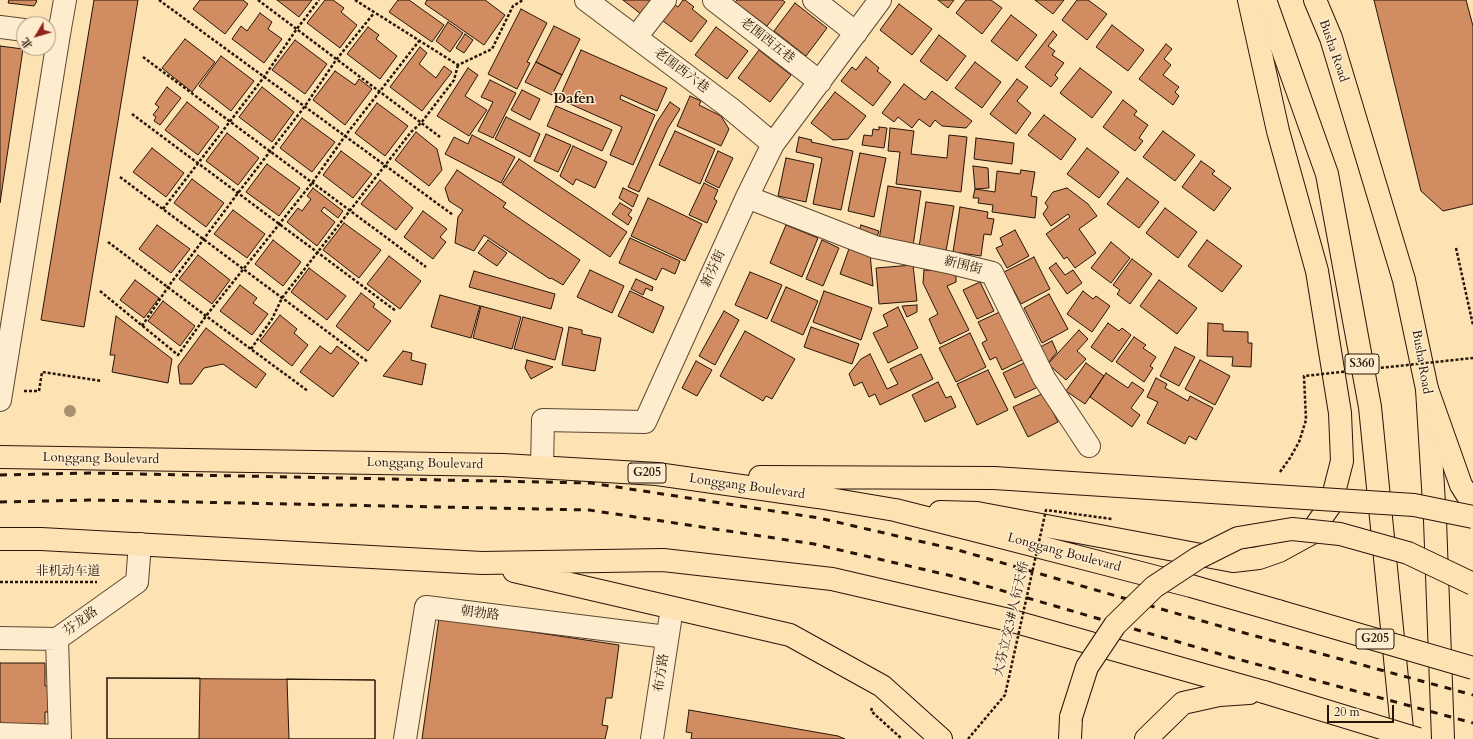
<!DOCTYPE html>
<meta charset="utf-8">
<style>
body{margin:0}
#map{position:relative;width:1473px;height:739px;overflow:hidden;background:#fde2b4;font-family:Cardo,"Noto Serif SC",serif}
canvas{display:block}
.north{position:absolute;left:16px;top:16px;width:40px;height:40px;box-sizing:border-box;background:#feecce;border:1px solid #a8967f;border-radius:50%;rotate:232deg;font-size:11px;font-weight:700;line-height:16px;text-align:center;color:#271508}
.north::after{content:'';display:block;margin:auto;width:14px;height:18px;background:#8f2418;clip-path:polygon(50% 0,100% 100%,50% 72%,0 100%)}
.scale{position:absolute;left:1327px;top:705px;width:67px;height:18px;box-sizing:border-box;border:2px solid #271508;border-top:0;padding-left:5px;font-size:12px;line-height:14px;white-space:nowrap;color:#271508;-webkit-text-stroke:3px #feecce;paint-order:stroke}
</style>
<div id="map">
<canvas width="1473" height="739"></canvas>
<div class="north">北</div>
<div class="scale">20 m</div>
</div>
<script>
const c = document.querySelector('canvas').getContext('2d');
c.lineJoin = 'round';
function paint(path, color) { c.fillStyle = color; c.fill(path, 'evenodd'); }
const toPath = rows => new Path2D(rows.map(r => 'M' + r).join(''));
function strokePath(path, color, width, dash) { c.strokeStyle = color; c.lineWidth = width; c.lineCap = dash ? 'butt' : 'round'; c.setLineDash(dash || []); c.stroke(path); }
function label(font, color, halo, rows, align = 'center') {
  c.font = font + ' Cardo,"Noto Serif SC",serif'; c.lineWidth = 3; c.setLineDash([]); c.textBaseline = 'middle'; c.strokeStyle = halo; c.fillStyle = color; for (const [text, x, y, turn = 0] of rows) {
    c.save(); c.translate(x, y); c.rotate((+turn || 0) * Math.PI / 180); c.textAlign = isNaN(turn) ? turn : align; if (halo) c.strokeText(text, 0, 0); c.fillText(text, 0, 0); c.restore();
  }
}
const building = toPath([
 [9,0,36,0,37,1,34,6,8,3,9,0],
 [94,0,138,0,84,327,41,320,94,0],
 [200,0,243,0,248,4,225,34,193,9,200,0],
 [277,0,312,0,299,17,277,0],
 [325,0,333,0,344,8,341,12,357,25,340,48,307,23,325,0],
 [398,0,409,0,444,25,432,42,389,12,398,0],
 [427,0,485,0,505,15,484,45,425,4,427,0],
 [623,0,660,0,646,18,623,0],
 [683,0,685,0,694,7,692,9,707,21,691,42,659,18,671,2,678,7,683,0],
 [737,0,782,0,785,2,767,26,735,2,737,0],
 [938,0,954,0,948,8,938,0],
 [966,0,991,0,1002,8,982,34,956,13,966,0],
 [1035,0,1064,0,1053,14,1035,0],
 [1077,0,1088,0,1107,14,1087,40,1062,20,1077,0],
 [1374,0,1466,0,1473,26,1473,204,1443,211,1421,191,1374,0],
 [795,3,827,28,806,56,774,31,795,3],
 [899,4,932,29,912,55,880,30,899,4],
 [521,9,547,23,527,62,530,63,517,89,488,74,521,9],
 [260,13,272,22,268,29,282,39,264,63,232,39,241,26,247,31,260,13],
 [1011,15,1037,35,1017,61,991,41,1011,15],
 [448,22,463,33,450,52,436,41,448,22],
 [1112,25,1144,50,1128,71,1096,47,1112,25],
 [554,26,580,39,562,75,536,62,554,26],
 [368,27,379,35,376,39,397,56,380,79,347,54,368,27],
 [716,27,748,51,727,79,695,55,716,27],
 [1053,31,1057,35,1048,46,1055,51,1052,55,1064,63,1055,75,1058,78,1051,87,1025,67,1053,31],
 [465,34,473,40,464,53,456,48,465,34],
 [939,35,966,56,947,81,920,61,939,35],
 [185,39,215,62,192,92,162,68,185,39],
 [295,40,327,64,305,94,272,70,295,40],
 [1166,44,1172,49,1164,59,1171,65,1163,75,1179,87,1175,92,1179,96,1173,105,1139,79,1166,44],
 [0,46,23,49,0,203,0,46],
 [420,47,427,53,419,64,436,78,444,66,452,72,422,111,390,87,420,47],
 [581,50,667,88,657,111,621,95,620,99,655,115,633,165,610,155,622,127,559,99,581,50],
 [759,50,791,75,770,102,738,78,759,50],
 [221,56,254,81,231,111,199,86,221,56],
 [866,57,879,68,877,71,891,82,873,106,841,81,852,67,856,70,866,57],
 [536,62,562,75,552,95,525,82,536,62],
 [975,62,1001,82,982,108,955,88,975,62],
 [468,68,478,75,465,96,487,110,469,136,437,116,468,68],
 [1080,68,1112,92,1092,118,1060,93,1080,68],
 [335,71,355,85,359,79,372,89,345,125,313,100,335,71],
 [1017,79,1028,87,1017,101,1031,113,1016,134,990,114,1017,79],
 [490,80,516,93,493,138,478,131,493,102,481,97,490,80],
 [904,84,925,100,932,91,972,121,966,128,942,126,935,120,930,127,919,119,912,128,898,117,894,122,882,113,904,84],
 [167,87,181,98,160,125,154,121,156,117,153,115,159,107,155,104,167,87],
 [262,87,294,112,272,142,239,117,262,87],
 [522,90,540,99,530,120,511,110,522,90],
 [835,92,866,116,848,139,833,140,811,123,835,92],
 [690,96,701,101,699,105,721,116,729,129,721,146,677,126,690,96],
 [1123,100,1137,111,1134,115,1148,125,1139,138,1143,141,1135,151,1103,127,1123,100],
 [187,102,219,127,198,155,165,130,187,102],
 [670,102,680,109,668,128,639,192,628,187,657,122,670,102],
 [377,103,408,126,385,156,355,133,377,103],
 [556,106,612,130,602,151,547,126,556,106],
 [1044,115,1076,139,1061,160,1028,135,1044,115],
 [506,117,540,134,530,157,495,139,506,117],
 [302,118,335,142,312,172,280,148,302,118],
 [879,127,887,128,884,148,862,145,864,135,872,136,873,129,879,130,879,127],
 [890,128,914,131,911,154,947,158,949,135,967,137,961,192,896,184,900,152,888,151,890,128],
 [675,131,715,149,700,184,659,165,675,131],
 [1163,131,1195,155,1175,181,1143,157,1163,131],
 [416,132,437,149,442,170,429,186,395,160,416,132],
 [227,133,259,158,238,185,206,161,227,133],
 [546,134,571,145,558,172,534,161,546,134],
 [472,135,515,157,501,183,445,154,454,137,468,144,472,135],
 [799,137,812,140,811,142,853,151,841,210,813,204,822,158,796,152,799,137],
 [976,138,1014,143,1012,164,974,159,976,138],
 [573,146,607,162,595,188,576,179,573,185,560,176,573,146],
 [152,148,184,173,166,197,133,172,152,148],
 [1087,148,1119,172,1099,198,1067,174,1087,148],
 [341,151,372,174,353,198,323,175,341,151],
 [718,151,733,158,719,188,705,181,718,151],
 [860,153,886,158,874,217,848,211,860,153],
 [786,158,814,164,806,202,778,196,786,158],
 [519,159,627,232,610,257,502,184,519,159],
 [1201,161,1215,171,1212,174,1231,188,1214,211,1182,187,1201,161],
 [267,164,300,188,279,216,246,192,267,164],
 [973,166,988,168,989,188,975,189,973,166],
 [457,170,506,203,503,207,580,260,563,285,551,278,550,279,484,235,474,251,455,243,458,217,463,210,449,201,445,188,457,170],
 [1021,170,1035,172,1031,196,1037,197,1035,218,992,212,993,205,978,203,979,198,973,198,975,189,995,192,997,171,1020,174,1021,170],
 [1127,178,1159,202,1139,228,1107,204,1127,178],
 [192,179,224,203,206,227,174,203,192,179],
 [380,180,413,208,396,230,361,204,380,180],
 [704,183,718,190,714,199,717,201,707,223,689,215,704,183],
 [888,186,921,191,913,246,879,240,888,186],
 [313,188,343,211,338,218,324,207,321,211,335,222,317,246,287,222,298,208,302,211,311,199,307,196,313,188],
 [623,188,638,195,633,207,619,198,623,188],
 [1067,188,1088,204,1097,216,1079,229,1096,253,1075,268,1067,257,1064,259,1046,234,1070,217,1068,214,1051,226,1043,214,1048,207,1045,203,1053,192,1067,188],
 [648,198,702,224,685,261,631,236,648,198],
 [926,202,954,206,946,251,919,247,926,202],
 [620,203,632,210,628,215,632,218,628,225,612,214,620,203],
 [960,207,988,212,987,218,994,219,991,235,984,234,981,256,953,252,960,207],
 [1165,208,1197,232,1178,258,1146,233,1165,208],
 [233,210,265,234,247,258,214,234,233,210],
 [423,211,447,229,440,237,446,242,433,259,404,237,423,211],
 [344,223,381,250,359,278,323,250,344,223],
 [157,225,190,249,171,273,139,249,157,225],
 [786,225,818,238,802,277,770,263,786,225],
 [861,225,879,231,876,240,858,234,861,225],
 [1015,230,1029,256,1007,268,996,248,1003,245,1000,238,1015,230],
 [630,238,680,261,675,274,662,268,656,280,619,263,630,238],
 [273,240,301,262,283,286,255,264,273,240],
 [488,240,507,253,497,266,478,253,488,240],
 [822,240,839,248,823,286,806,279,822,240],
 [1207,240,1242,266,1222,292,1188,266,1207,240],
 [1111,242,1130,258,1111,283,1091,268,1111,242],
 [850,246,870,253,873,286,840,274,850,246],
 [198,255,230,280,212,304,179,279,198,255],
 [389,256,421,281,400,309,367,284,389,256],
 [1034,257,1050,289,1021,304,1004,272,1034,257],
 [1132,259,1152,274,1130,304,1117,294,1120,290,1113,285,1132,259],
 [1056,263,1065,275,1073,270,1082,283,1067,294,1049,268,1056,263],
 [913,265,917,301,879,304,876,268,913,265],
 [309,268,346,296,327,320,291,292,309,268],
 [590,270,624,286,612,313,577,297,590,270],
 [924,270,956,272,956,282,947,286,969,330,940,344,929,319,938,314,923,283,924,270],
 [474,271,555,294,551,309,469,287,474,271],
 [750,272,782,285,767,319,735,305,750,272],
 [636,279,653,287,652,291,646,288,643,295,631,289,636,279],
 [135,280,159,298,144,318,120,300,135,280],
 [1159,280,1197,308,1177,334,1140,306,1159,280],
 [980,282,994,311,977,319,963,290,980,282],
 [240,285,257,298,253,303,268,314,252,335,220,311,240,285],
 [786,287,818,301,803,335,771,321,786,287],
 [630,291,664,307,653,333,618,316,630,291],
 [824,291,872,308,861,340,813,322,824,291],
 [1083,291,1093,299,1096,296,1110,306,1092,332,1067,314,1083,291],
 [361,293,375,304,373,307,391,321,368,351,336,326,361,293],
 [1049,294,1068,329,1042,343,1024,308,1049,294],
 [440,295,480,306,471,338,431,327,440,295],
 [163,301,195,326,180,346,148,321,163,301],
 [917,305,917,312,907,317,902,306,917,305],
 [481,306,521,317,512,349,473,338,481,306],
 [898,307,918,348,888,363,873,333,888,326,883,315,898,307],
 [1004,310,1024,359,1002,370,996,357,990,360,982,343,987,340,978,322,1004,310],
 [724,311,739,320,715,365,699,356,724,311],
 [280,315,297,329,294,333,308,345,292,366,260,341,280,315],
 [116,316,172,359,168,383,112,372,115,355,110,355,116,316],
 [523,317,563,328,555,360,514,349,523,317],
 [1108,323,1119,331,1122,328,1131,335,1112,362,1091,347,1108,323],
 [1208,323,1223,324,1223,331,1248,332,1248,343,1252,343,1251,367,1232,366,1233,357,1207,356,1208,323],
 [569,327,582,330,582,334,601,338,595,371,562,365,569,327],
 [811,327,859,344,852,364,804,347,811,327],
 [206,328,266,374,256,388,223,364,204,368,192,384,180,384,178,366,206,328],
 [1079,330,1088,339,1077,351,1086,359,1066,380,1048,364,1079,330],
 [745,331,795,359,772,399,766,396,763,401,720,376,745,331],
 [970,333,986,367,956,382,939,348,970,333],
 [1134,337,1146,345,1143,348,1156,357,1150,366,1153,368,1144,382,1116,362,1134,337],
 [1052,341,1057,352,1048,363,1040,347,1052,341],
 [320,346,331,354,337,346,359,363,333,397,300,372,320,346],
 [1175,347,1195,357,1179,386,1160,376,1175,347],
 [403,351,412,353,411,360,426,364,422,385,383,376,403,351],
 [870,354,887,389,898,384,890,369,921,354,933,379,880,405,875,394,869,397,862,382,854,386,849,374,861,359,870,354],
 [527,360,553,367,531,379,525,368,527,360],
 [1200,360,1230,376,1215,405,1185,389,1200,360],
 [696,361,712,370,697,396,682,388,696,361],
 [1026,362,1038,387,1015,398,1003,373,1026,362],
 [1086,363,1104,376,1085,404,1066,391,1086,363],
 [988,370,1008,410,977,425,957,384,988,370],
 [1106,373,1128,388,1132,382,1144,390,1131,408,1140,415,1132,427,1090,397,1106,373],
 [1156,378,1167,384,1165,388,1188,401,1190,396,1213,408,1196,440,1189,436,1185,444,1147,423,1158,402,1147,397,1156,378],
 [938,382,946,398,951,396,956,407,925,422,912,395,938,382],
 [1044,393,1058,422,1028,437,1013,407,1044,393],
 [439,618,619,645,612,698,606,698,602,725,608,726,605,739,422,739,439,618],
 [0,663,45,663,45,686,51,686,50,712,45,712,45,729,0,728,0,663],
 [107,678,375,680,375,739,107,739,107,678],
 [107,678,200,678,199,739,107,739,107,678],
 [287,679,375,680,375,739,289,739,287,679],
 [689,710,838,736,845,739,691,739,692,733,686,732,689,710]
]);
paint(building, '#d28c62');
strokePath(building, '#271508', 1);
const minor = toPath([
 [586,0,730,108,773,144],
 [714,0,820,82],
 [814,0,856,33],
 [0,27,24,30],
 [59,34,65,0],
 [636,37,665,0],
 [747,197,875,247,952,263,992,273,1044,378,1089,446],
 [0,400,59,34,48,33],
 [542,467,543,420,645,422,747,197,773,144,880,0],
 [0,638,57,639],
 [0,734,60,736],
 [60,739,57,639,137,582,140,544],
 [405,739,426,607,667,637],
 [652,739,672,608]
]);
const major = toPath([
 [1265,0,1327,174,1370,407,1403,739],
 [1315,0,1331,38,1404,280,1427,389,1435,520,1443,739]
]);
const highway = toPath([
 [1427,389,1461,485,1473,504],
 [0,457,503,465,657,474,818,497,895,510,982,532,1191,586,1278,611],
 [760,477,994,478],
 [940,512,977,513,1233,561,1259,558,1279,551,1310,534,1331,504,1342,461,1340,413,1317,271,1278,131,1249,0],
 [0,539,41,539,482,563,663,560,832,579,1009,620,1264,692],
 [514,571,790,635,882,686,941,739],
 [1070,739,1071,717],
 [1146,739,1183,703,1219,695,1249,693]
]);
strokePath(minor, '#5c4833', 24);
strokePath(major, '#271508', 24);
strokePath(highway, '#271508', 24);
strokePath(toPath([
 [159,0,453,215],
 [258,0,440,137],
 [355,0,458,65,492,49,513,6,523,0],
 [143,57,426,267],
 [132,114,396,311],
 [120,177,368,362],
 [163,209,264,77,296,30,319,0],
 [108,242,206,316,308,391],
 [1456,248,1473,325],
 [100,291,178,355,206,316,312,183,345,136,419,41],
 [142,326,168,287,238,193,305,106,336,60,374,13],
 [251,349,272,319,282,298,411,132,421,123,454,80,458,65],
 [24,391,39,391,42,372,102,381],
 [0,582,97,582],
 [872,708,871,711,902,739]
]), '#271508', 2.5, [3, 2]);
strokePath(minor, '#feecce', 22);
strokePath(major, '#fde2b4', 22);
strokePath(highway, '#fde2b4', 22);
strokePath(toPath([
 [0,475,90,473,591,483,819,518,958,550,1237,631,1473,695],
 [0,502,90,500,589,510,814,544,952,576,1230,657,1473,723]
]), '#271508', 3, [7, 7]);
const highwayBridge = toPath([
 [994,478,1414,505,1473,517],
 [1278,611,1473,668],
 [1264,692,1418,739],
 [1071,717,1087,667,1115,625,1154,587,1198,558,1238,538,1292,529,1340,534,1408,553,1473,584]
]);
strokePath(highwayBridge, '#271508', 24, []);
strokePath(toPath([
 [1280,472,1290,458,1299,442,1306,420,1304,376,1473,358],
 [968,739,1005,695,1046,510,1112,519]
]), '#271508', 2.5, [3, 2]);
strokePath(highwayBridge, '#fde2b4', 22);
c.fillStyle = '#a6926e';
for (const [x, y] of [
 [70,411]
]) { c.beginPath(); c.arc(x, y, 6, 0, 2 * Math.PI); c.fill(); }
for (const [x, y, w] of [
 [1362,364,34],
 [647,473,38],
 [1375,639,38]
]) { const box = new Path2D(); box.roundRect(x - w / 2, y - 10, w, 20, 3); c.fillStyle = '#feecce'; c.fill(box); strokePath(box, '#271508', 1); }
label('bold 12px', '#271508', null, [
 ["S360",1362,364],
 ["G205",647,473],
 ["G205",1375,639]
]);
label('13px', '#271508', '#feecce', [
 ["老围西五巷",767,41,38],
 ["Busha Road",1333,51,71],
 ["老围西六巷",681,71,37],
 ["新围街",963,266,14],
 ["新芬街",714,269,-66],
 ["Busha Road",1421,362,80],
 ["Longgang Boulevard",101,459,1],
 ["Longgang Boulevard",425,464,1],
 ["Longgang Boulevard",747,487,8],
 ["Longgang Boulevard",1064,553,15],
 ["非机动车道",68,572],
 ["朝勃路",480,614,7],
 ["大芬立交3#人行天桥",1012,619,-77],
 ["芬龙路",81,622,-36],
 ["布方路",662,673,-82]
]);
label('bold 15px', '#271508', '#feecce', [
 ["Dafen",574,100]
]);
</script>
